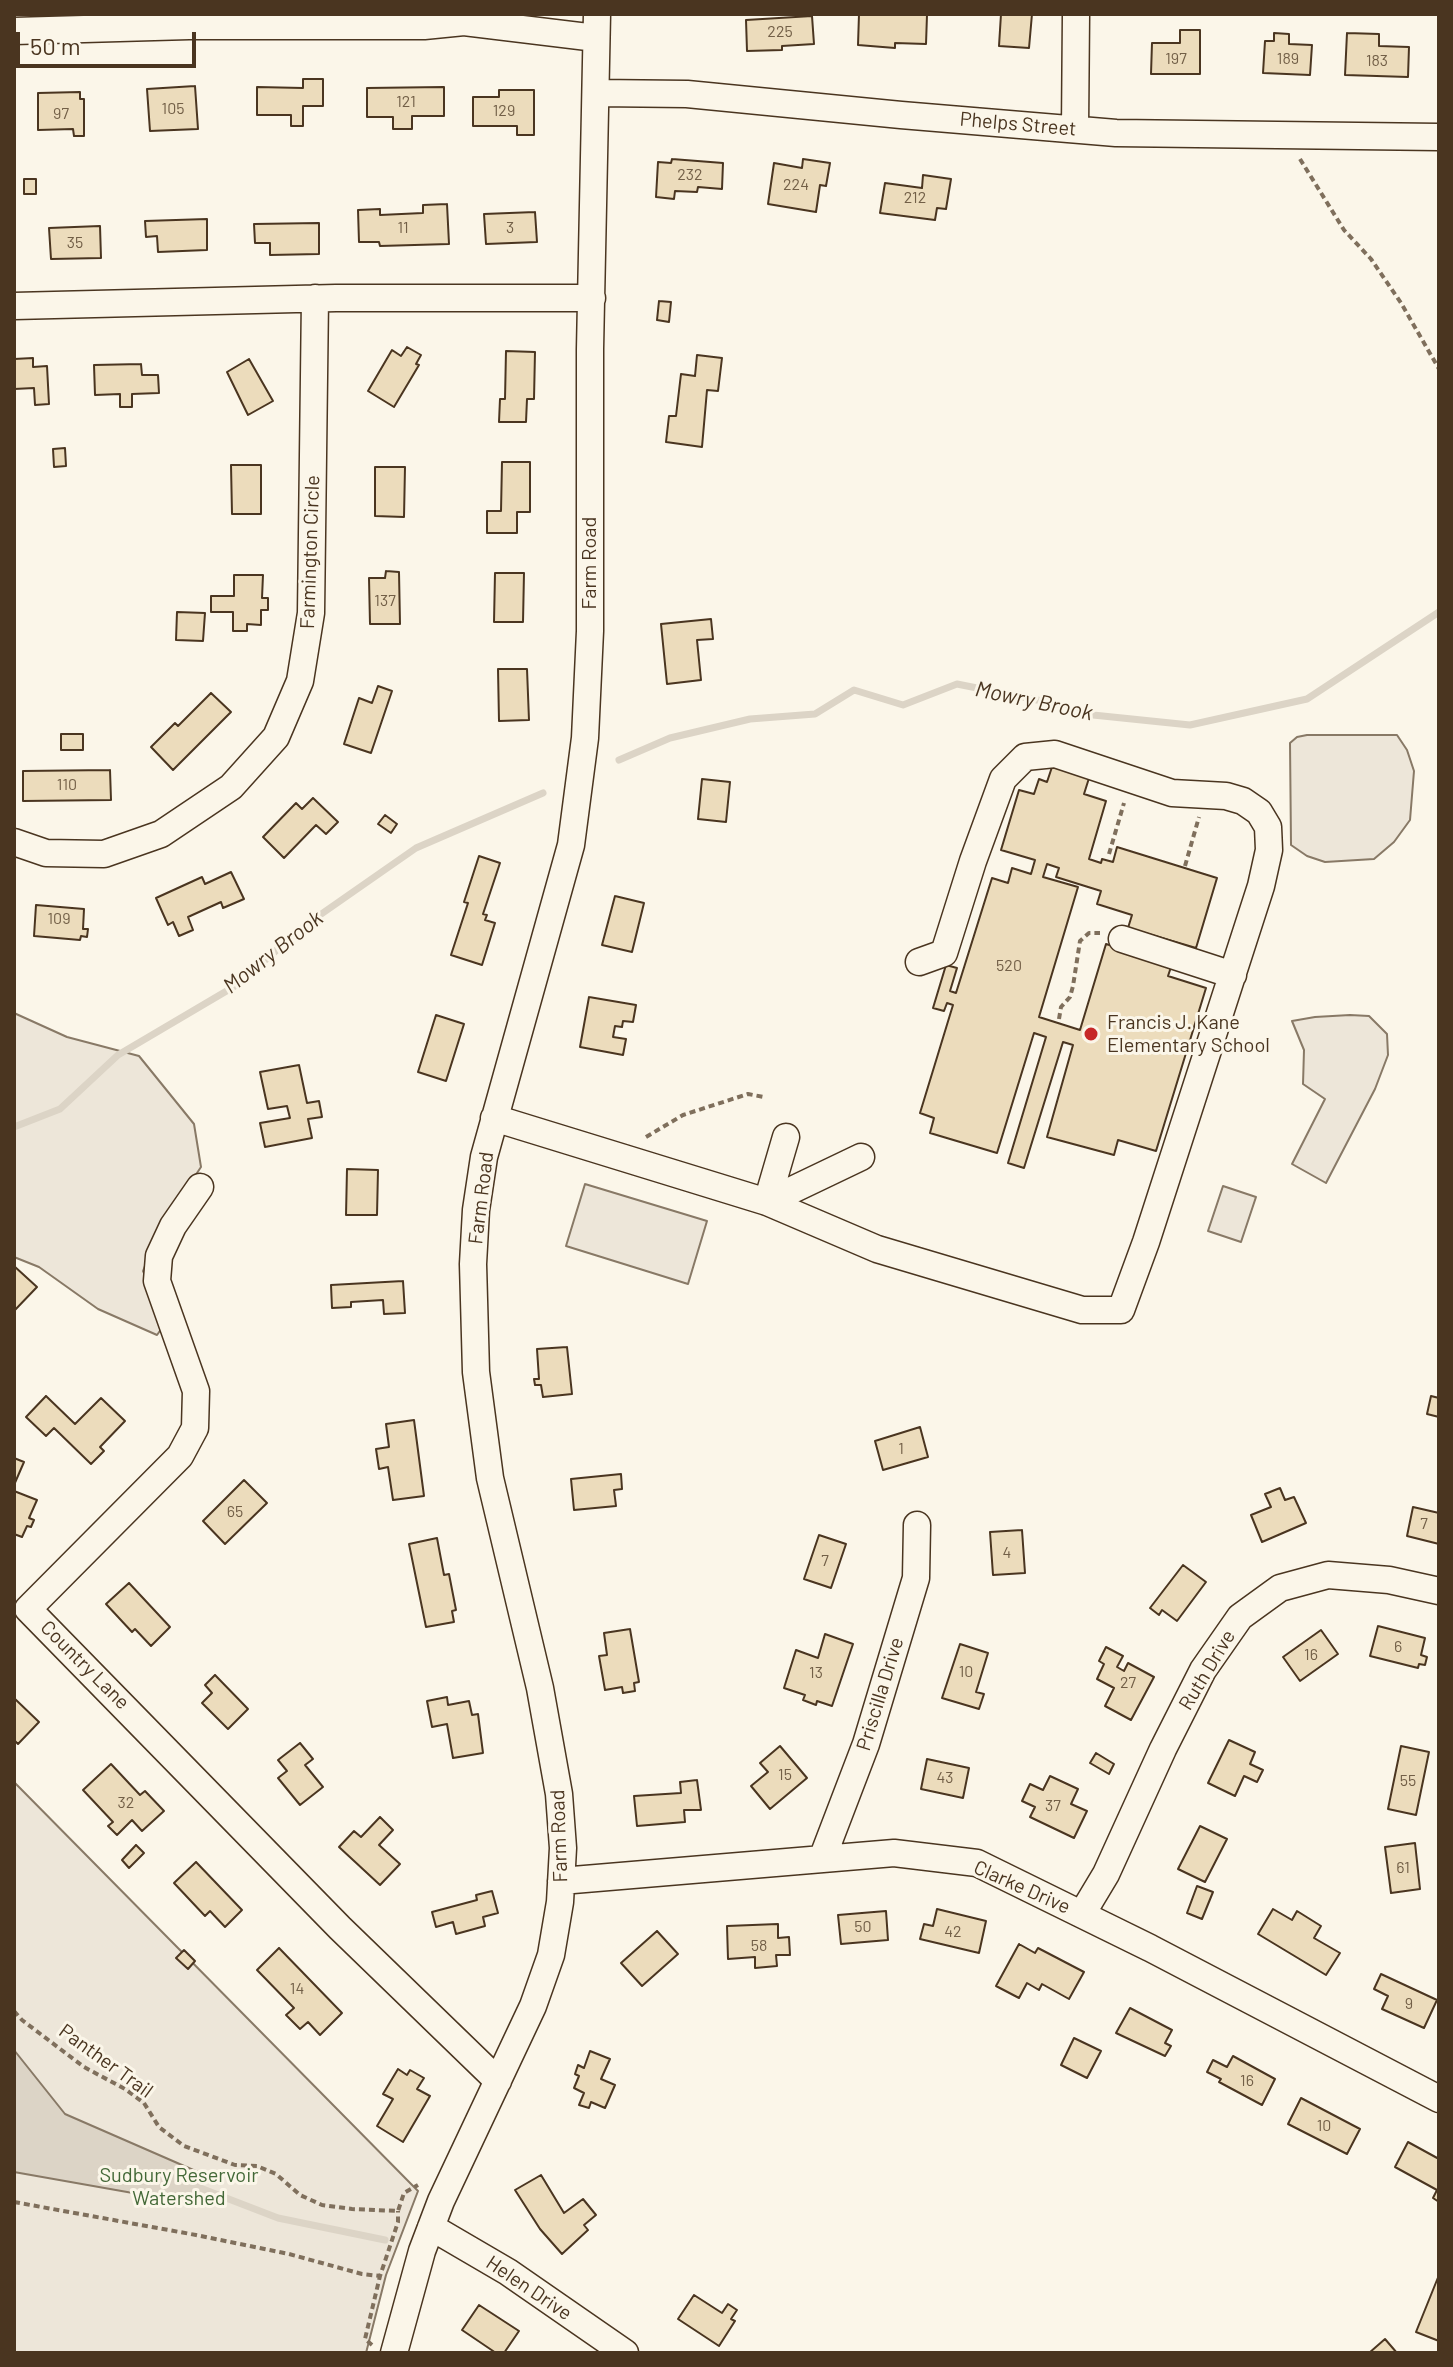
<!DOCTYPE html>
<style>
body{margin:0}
#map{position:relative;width:1453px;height:2367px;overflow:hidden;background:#fbf6e9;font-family:Barlow,sans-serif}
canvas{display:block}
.frame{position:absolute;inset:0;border:16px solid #4a3520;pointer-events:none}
.scale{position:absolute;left:16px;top:32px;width:180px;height:36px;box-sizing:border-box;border:4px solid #4a3520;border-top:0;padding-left:10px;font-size:24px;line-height:28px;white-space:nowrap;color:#4a3520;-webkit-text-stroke:6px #fbf6e9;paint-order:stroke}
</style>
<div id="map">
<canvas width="1453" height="2367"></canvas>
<div class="frame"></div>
<div class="scale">50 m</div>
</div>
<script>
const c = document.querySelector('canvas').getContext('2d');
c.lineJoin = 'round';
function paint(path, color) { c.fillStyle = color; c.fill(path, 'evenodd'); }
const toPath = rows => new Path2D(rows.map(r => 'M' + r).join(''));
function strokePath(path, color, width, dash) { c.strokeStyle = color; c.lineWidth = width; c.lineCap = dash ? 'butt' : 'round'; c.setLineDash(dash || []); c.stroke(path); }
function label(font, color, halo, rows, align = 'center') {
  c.font = font + ' Barlow,sans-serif'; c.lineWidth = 6; c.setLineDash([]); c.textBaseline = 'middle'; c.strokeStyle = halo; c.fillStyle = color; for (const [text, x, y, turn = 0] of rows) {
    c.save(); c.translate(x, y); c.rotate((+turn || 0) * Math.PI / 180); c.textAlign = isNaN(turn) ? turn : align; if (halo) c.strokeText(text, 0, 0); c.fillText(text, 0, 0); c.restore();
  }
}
const green = toPath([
 [1307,735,1397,735,1407,750,1414,771,1410,820,1394,842,1374,859,1325,862,1307,856,1291,845,1290,743,1297,737,1307,735],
 [14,1013,67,1037,139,1056,194,1124,201,1167,160,1228,143,1271,167,1321,157,1335,98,1309,39,1267,14,1257,14,1013],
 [1350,1015,1369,1016,1387,1034,1388,1055,1375,1089,1326,1183,1292,1164,1325,1099,1303,1084,1304,1050,1292,1021,1315,1017,1350,1015],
 [585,1184,707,1221,688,1284,566,1246,585,1184],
 [1223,1186,1256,1197,1241,1242,1208,1231,1223,1186],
 [14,1782,418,2191,386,2275,366,2353,14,2353,14,1782]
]);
paint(green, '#ede6d9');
strokePath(green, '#887966', 2);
const water = toPath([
 [14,2050,65,2114,198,2172,195,2204,14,2172,14,2050]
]);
paint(water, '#dcd4c6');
strokePath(water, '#887966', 2);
strokePath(toPath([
 [619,760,670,738,750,719,815,714,854,690,903,705,957,684,1047,702,1093,715,1190,725,1307,699,1439,612],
 [14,1127,60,1109,118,1055,235,986,307,924,416,848,543,793],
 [195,2186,278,2218,385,2240]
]), '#dcd4c6', 7);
const building = toPath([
 [859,14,927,15,926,44,895,43,895,48,858,45,859,14],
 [1001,14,1032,14,1029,48,999,46,1001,14],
 [812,16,814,44,782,46,782,50,747,51,746,20,812,16],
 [1180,30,1200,30,1200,74,1151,74,1152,43,1180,43,1180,30],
 [1274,33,1289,34,1289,44,1312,45,1310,75,1263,73,1265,41,1274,41,1274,33],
 [1347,33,1379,34,1379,46,1409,47,1408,77,1345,75,1347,33],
 [303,79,323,79,323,106,303,106,303,126,291,126,291,115,257,115,257,87,303,88,303,79],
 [195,86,198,129,150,131,147,89,195,86],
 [444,87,444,116,412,116,412,129,393,129,393,117,367,117,367,88,444,87],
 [499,90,534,90,534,135,517,135,517,126,473,126,473,97,499,97,499,90],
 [80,92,80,99,84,99,84,136,74,136,73,129,38,130,38,93,80,92],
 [672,159,723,163,722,189,698,187,697,192,675,191,674,199,656,197,658,162,671,163,672,159],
 [803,159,830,163,826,186,820,185,816,212,768,204,774,163,802,168,803,159],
 [923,175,951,179,946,209,937,208,935,220,880,213,885,183,922,188,923,175],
 [24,179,36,179,36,194,24,194,24,179],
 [447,204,449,244,380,246,379,242,359,242,358,210,380,209,380,215,423,213,423,205,447,204],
 [535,212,537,242,486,244,484,214,535,212],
 [207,219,207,250,158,252,157,236,146,237,145,221,207,219],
 [319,223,319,254,270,255,270,243,255,243,254,224,319,223],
 [100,226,101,258,51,259,49,228,100,226],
 [659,301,671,302,669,322,657,320,659,301],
 [407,347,421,355,416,364,419,365,394,407,368,391,392,350,401,356,407,347],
 [506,351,535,352,534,399,527,399,526,422,499,422,500,399,505,399,506,351],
 [697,355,722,358,718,391,707,390,702,447,666,442,669,416,676,416,681,374,695,376,697,355],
 [33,358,33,367,47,366,49,404,35,405,34,388,14,389,14,359,33,358],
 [249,359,273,401,248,415,227,372,249,359],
 [141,364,142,375,158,375,159,393,132,394,132,407,120,407,120,394,95,395,94,365,141,364],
 [65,448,66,466,54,467,53,449,65,448],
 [502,462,530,462,530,512,517,512,517,533,487,533,487,511,501,511,502,462],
 [231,465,261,465,261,514,232,514,231,465],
 [375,467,405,467,404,517,375,516,375,467],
 [386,571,399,572,400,624,370,624,369,578,385,578,386,571],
 [495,573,524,573,523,622,494,622,495,573],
 [234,575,263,575,262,598,268,598,268,610,261,610,261,625,247,624,247,631,233,631,233,612,211,612,211,596,234,596,234,575],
 [177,612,205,613,203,641,176,640,177,612],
 [711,619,713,639,697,640,701,680,667,684,661,624,711,619],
 [498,669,527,669,529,720,499,721,498,669],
 [378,686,392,691,371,753,344,744,359,698,372,703,378,686],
 [211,693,231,712,173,770,151,747,175,723,178,726,211,693],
 [61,734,83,734,83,750,61,750,61,734],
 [1053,764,1090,775,1084,794,1106,801,1089,859,1101,863,1102,859,1113,862,1117,847,1217,878,1196,948,1128,928,1132,915,1097,904,1101,891,1056,877,1059,868,1047,864,1043,877,1078,887,1039,1017,1080,1030,1106,944,1172,964,1168,976,1206,988,1156,1151,1118,1140,1114,1155,1047,1137,1073,1045,1063,1042,1024,1168,1008,1163,1046,1037,1034,1033,997,1153,930,1133,934,1118,920,1113,953,1005,947,1003,944,1011,933,1008,946,965,957,968,950,991,956,993,992,878,1008,883,1012,868,1031,874,1035,860,1001,850,1019,790,1034,794,1039,779,1047,782,1053,764],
 [110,770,111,800,23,801,23,771,110,770],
 [702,779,730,782,726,822,698,819,702,779],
 [313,798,338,822,326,834,316,825,284,858,263,837,296,803,302,809,313,798],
 [385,815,397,824,391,833,378,824,385,815],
 [479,856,500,863,483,914,487,915,485,920,495,923,482,965,451,955,468,903,464,902,479,856],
 [231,872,244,899,223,908,221,902,188,917,193,930,179,936,173,922,168,925,156,898,202,877,205,884,231,872],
 [615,896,644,903,632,952,602,945,615,896],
 [36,905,84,909,83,929,88,929,87,937,81,936,80,940,34,936,36,905],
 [589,997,636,1005,633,1022,623,1021,622,1027,615,1026,613,1037,626,1039,623,1055,580,1047,589,997],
 [436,1015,464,1024,446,1081,418,1072,436,1015],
 [299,1065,307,1103,319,1101,322,1117,308,1119,312,1138,265,1147,260,1123,290,1118,287,1106,268,1109,260,1072,299,1065],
 [347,1169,378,1170,377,1215,346,1215,347,1169],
 [14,1266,37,1287,14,1311,14,1266],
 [403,1281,405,1313,384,1314,383,1300,351,1302,351,1307,332,1308,331,1285,403,1281],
 [567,1347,572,1394,543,1397,541,1385,535,1385,534,1379,539,1379,537,1349,567,1347],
 [46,1396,75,1424,101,1398,125,1421,100,1447,104,1451,91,1464,54,1428,46,1436,26,1417,46,1396],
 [1431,1396,1439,1398,1439,1417,1427,1414,1431,1396],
 [414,1420,424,1496,393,1500,388,1467,379,1469,376,1449,389,1447,386,1424,414,1420],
 [920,1427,928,1457,883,1470,875,1441,920,1427],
 [14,1458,24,1462,14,1485,14,1458],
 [621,1474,622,1489,614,1490,616,1506,574,1510,571,1479,621,1474],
 [244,1480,267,1503,225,1544,203,1521,244,1480],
 [1280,1488,1285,1500,1294,1497,1306,1523,1262,1542,1251,1515,1271,1507,1265,1494,1280,1488],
 [14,1491,37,1500,29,1518,34,1520,31,1527,27,1526,22,1537,14,1534,14,1491],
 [1413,1507,1439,1513,1439,1544,1407,1536,1413,1507],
 [1022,1530,1025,1573,993,1575,990,1532,1022,1530],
 [819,1535,846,1544,831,1588,804,1579,819,1535],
 [437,1538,444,1575,449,1574,456,1610,452,1611,454,1622,426,1627,409,1544,437,1538],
 [1183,1565,1206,1582,1177,1621,1162,1610,1159,1615,1150,1608,1183,1565],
 [129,1583,170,1627,151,1646,135,1629,132,1632,106,1604,129,1583],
 [1378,1626,1425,1638,1421,1655,1427,1657,1425,1665,1419,1664,1418,1668,1370,1656,1378,1626],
 [630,1629,639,1682,634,1683,635,1691,623,1693,622,1687,605,1690,599,1656,607,1655,604,1633,630,1629],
 [1321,1630,1338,1654,1300,1681,1283,1657,1321,1630],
 [825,1634,853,1644,832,1706,817,1701,816,1705,803,1700,805,1695,784,1688,796,1650,818,1658,825,1634],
 [960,1644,988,1653,976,1692,984,1694,979,1709,942,1698,960,1644],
 [1106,1647,1123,1656,1117,1667,1124,1671,1128,1663,1154,1677,1131,1720,1105,1706,1114,1688,1097,1679,1104,1664,1099,1661,1106,1647],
 [215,1675,248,1709,228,1729,202,1703,212,1693,205,1685,215,1675],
 [447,1697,448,1705,469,1701,472,1715,478,1714,483,1753,453,1758,447,1724,432,1727,427,1701,447,1697],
 [14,1698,39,1722,18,1744,14,1740,14,1698],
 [1229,1740,1255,1752,1250,1764,1263,1770,1257,1782,1244,1776,1235,1796,1208,1783,1229,1740],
 [300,1743,313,1759,305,1765,323,1787,300,1805,278,1778,287,1771,278,1760,300,1743],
 [780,1746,807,1778,770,1809,751,1786,768,1772,760,1763,780,1746],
 [1401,1746,1429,1752,1416,1815,1388,1809,1401,1746],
 [1096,1753,1114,1764,1109,1774,1090,1763,1096,1753],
 [927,1759,969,1768,963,1798,921,1789,927,1759],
 [111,1764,140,1795,145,1791,164,1811,142,1831,132,1820,117,1835,108,1826,113,1822,83,1790,111,1764],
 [1050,1776,1078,1789,1071,1804,1087,1811,1074,1838,1030,1817,1035,1807,1022,1801,1030,1784,1043,1790,1050,1776],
 [697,1780,701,1810,684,1810,685,1822,637,1826,634,1796,681,1793,680,1782,697,1780],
 [380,1817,393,1830,379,1845,400,1864,380,1885,339,1847,354,1831,361,1837,380,1817],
 [1200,1826,1227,1839,1205,1882,1178,1869,1200,1826],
 [1415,1843,1420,1889,1391,1893,1385,1847,1415,1843],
 [136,1845,144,1853,129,1868,122,1860,136,1845],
 [196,1862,242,1910,225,1927,210,1911,205,1916,174,1883,196,1862],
 [1197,1886,1213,1892,1202,1919,1187,1913,1197,1886],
 [492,1891,498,1913,483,1917,485,1926,456,1934,453,1922,436,1927,432,1912,477,1900,476,1895,492,1891],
 [937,1909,986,1921,979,1953,920,1939,924,1924,933,1926,937,1909],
 [1273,1909,1292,1920,1297,1911,1321,1926,1314,1938,1340,1953,1326,1975,1258,1934,1273,1909],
 [886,1911,888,1940,841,1944,838,1915,886,1911],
 [778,1924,778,1938,789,1937,790,1955,776,1955,777,1966,755,1968,755,1957,728,1959,727,1926,778,1924],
 [657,1931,678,1954,642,1986,621,1963,657,1931],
 [1019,1944,1035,1953,1038,1948,1084,1972,1069,1999,1042,1984,1039,1990,1027,1983,1019,1998,996,1986,1019,1944],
 [279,1948,342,2013,320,2035,308,2022,300,2029,286,2015,294,2008,257,1970,279,1948],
 [184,1950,195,1961,188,1969,176,1958,184,1950],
 [1381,1974,1437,2000,1424,2028,1382,2009,1388,1996,1374,1989,1381,1974],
 [1130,2008,1172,2030,1165,2043,1171,2046,1165,2056,1116,2033,1130,2008],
 [1074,2038,1101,2051,1087,2078,1061,2065,1074,2038],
 [590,2051,610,2059,601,2079,615,2085,605,2108,591,2102,589,2108,579,2105,584,2093,574,2088,579,2076,575,2074,578,2065,584,2068,590,2051],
 [1233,2056,1275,2079,1262,2105,1219,2082,1221,2079,1207,2072,1213,2060,1227,2067,1233,2056],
 [398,2069,407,2075,410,2070,424,2078,417,2089,430,2096,403,2142,377,2126,393,2099,383,2094,398,2069],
 [1301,2098,1360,2129,1347,2154,1288,2124,1301,2098],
 [1408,2142,1439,2159,1439,2202,1433,2198,1437,2190,1395,2167,1408,2142],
 [541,2175,564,2213,583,2199,596,2215,584,2225,588,2230,562,2254,540,2229,515,2190,541,2175],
 [1439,2275,1439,2341,1416,2332,1439,2275],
 [694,2295,722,2313,728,2304,737,2310,731,2319,735,2321,719,2346,678,2319,694,2295],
 [479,2305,519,2331,504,2353,496,2353,462,2330,479,2305],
 [1385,2339,1397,2353,1369,2353,1385,2339]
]);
paint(building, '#ecdcbc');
strokePath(building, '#4a3520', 2);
const minor = toPath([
 [14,31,189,26,424,26,464,22,596,38],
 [597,93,687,94,901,115,1116,133,1439,137],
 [1075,129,1076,14],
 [14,306,336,298,592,298],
 [14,842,46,853,104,854,161,834,231,787,276,737,300,681,311,613,315,298],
 [1122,939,1233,975],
 [494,1118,767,1202,877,1249,1082,1310,1121,1310,1146,1242,1261,886,1269,850,1268,827,1259,812,1243,801,1226,796,1172,793,1055,754,1025,757,1003,779,973,861,944,953,919,962],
 [200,1187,173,1226,159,1256,157,1281,196,1391,195,1428,180,1456,28,1609,340,1928,498,2081],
 [767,1202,861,1157],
 [767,1202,786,1137],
 [822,1859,866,1744,916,1578,917,1525],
 [561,1881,894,1853,977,1863,1150,1948,1439,2099],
 [1082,1914,1106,1874,1163,1749,1203,1670,1240,1617,1280,1588,1328,1575,1389,1580,1439,1591],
 [431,2227,508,2272,625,2353],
 [394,2353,422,2251,441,2201,533,2006,551,1955,560,1902,563,1848,559,1794,540,1688,490,1478,476,1372,473,1264,476,1210,484,1157,571,845,585,738,590,631,590,349,597,14]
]);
strokePath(minor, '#4a3520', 29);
strokePath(toPath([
 [1300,159,1344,230,1371,259,1401,303,1439,369],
 [1109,854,1124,803],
 [1185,866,1199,817],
 [1059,1019,1061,1007,1070,997,1073,986,1080,941,1089,933,1100,933],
 [646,1137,683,1115,748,1094,764,1097],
 [14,2011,22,2020,84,2067,125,2089,144,2103,159,2127,184,2146,235,2165,257,2166,276,2174,300,2195,322,2205,352,2209,398,2211,404,2193,418,2185],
 [14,2202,196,2235,289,2254,362,2274,380,2276,398,2222,398,2211],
 [372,2345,365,2339,380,2276]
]), '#7f6f5c', 4, [6, 4]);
strokePath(minor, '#fbf6e9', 26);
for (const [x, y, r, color] of [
 [1091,1034,8,"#c62828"]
]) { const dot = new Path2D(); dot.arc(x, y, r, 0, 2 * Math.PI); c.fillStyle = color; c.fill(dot); strokePath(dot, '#fbf6e9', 3); }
label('16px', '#725f47', null, [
 ["225",780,32],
 ["197",1176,59],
 ["189",1288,59],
 ["183",1377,61],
 ["121",406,102],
 ["105",173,109],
 ["129",504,111],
 ["97",61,114],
 ["232",690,175],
 ["224",796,185],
 ["212",915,198],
 ["11",403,228],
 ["3",510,228],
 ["35",75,243],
 ["137",385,601],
 ["110",67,785],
 ["109",59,919],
 ["520",1009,966],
 ["1",901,1449],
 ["65",235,1512],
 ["7",1424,1524],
 ["4",1007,1553],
 ["7",825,1561],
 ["6",1398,1647],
 ["16",1311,1655],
 ["10",966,1672],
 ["13",816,1673],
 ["27",1128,1683],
 ["15",785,1775],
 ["43",945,1778],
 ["55",1408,1781],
 ["32",126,1803],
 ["37",1053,1806],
 ["61",1403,1868],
 ["50",863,1927],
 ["42",953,1932],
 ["58",759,1946],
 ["14",297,1989],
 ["9",1409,2004],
 ["16",1247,2081],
 ["10",1324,2126]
]);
label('20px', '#4a3520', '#fbf6e9', [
 ["Phelps Street",1018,124,5],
 ["Farmington Circle",310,552,-88],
 ["Farm Road",589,563,-90],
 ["Farm Road",481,1198,-83],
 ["Country Lane",85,1665,45],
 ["Ruth Drive",1207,1670,-59],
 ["Priscilla Drive",880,1694,-73],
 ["Farm Road",559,1836,-92],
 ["Clarke Drive",1022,1887,24],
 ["Panther Trail",106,2061,36],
 ["Helen Drive",529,2288,34]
]);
label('20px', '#4a3520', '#fbf6e9', [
 ["Francis J. Kane",1107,1022],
 ["Elementary School",1107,1045]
], 'left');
label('20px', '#436837', '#fbf6e9', [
 ["Sudbury Reservoir",179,2175],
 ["Watershed",179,2198]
]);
label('italic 22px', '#4a3520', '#fbf6e9', [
 ["Mowry Brook",1034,701,12],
 ["Mowry Brook",273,952,-38]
]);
</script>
